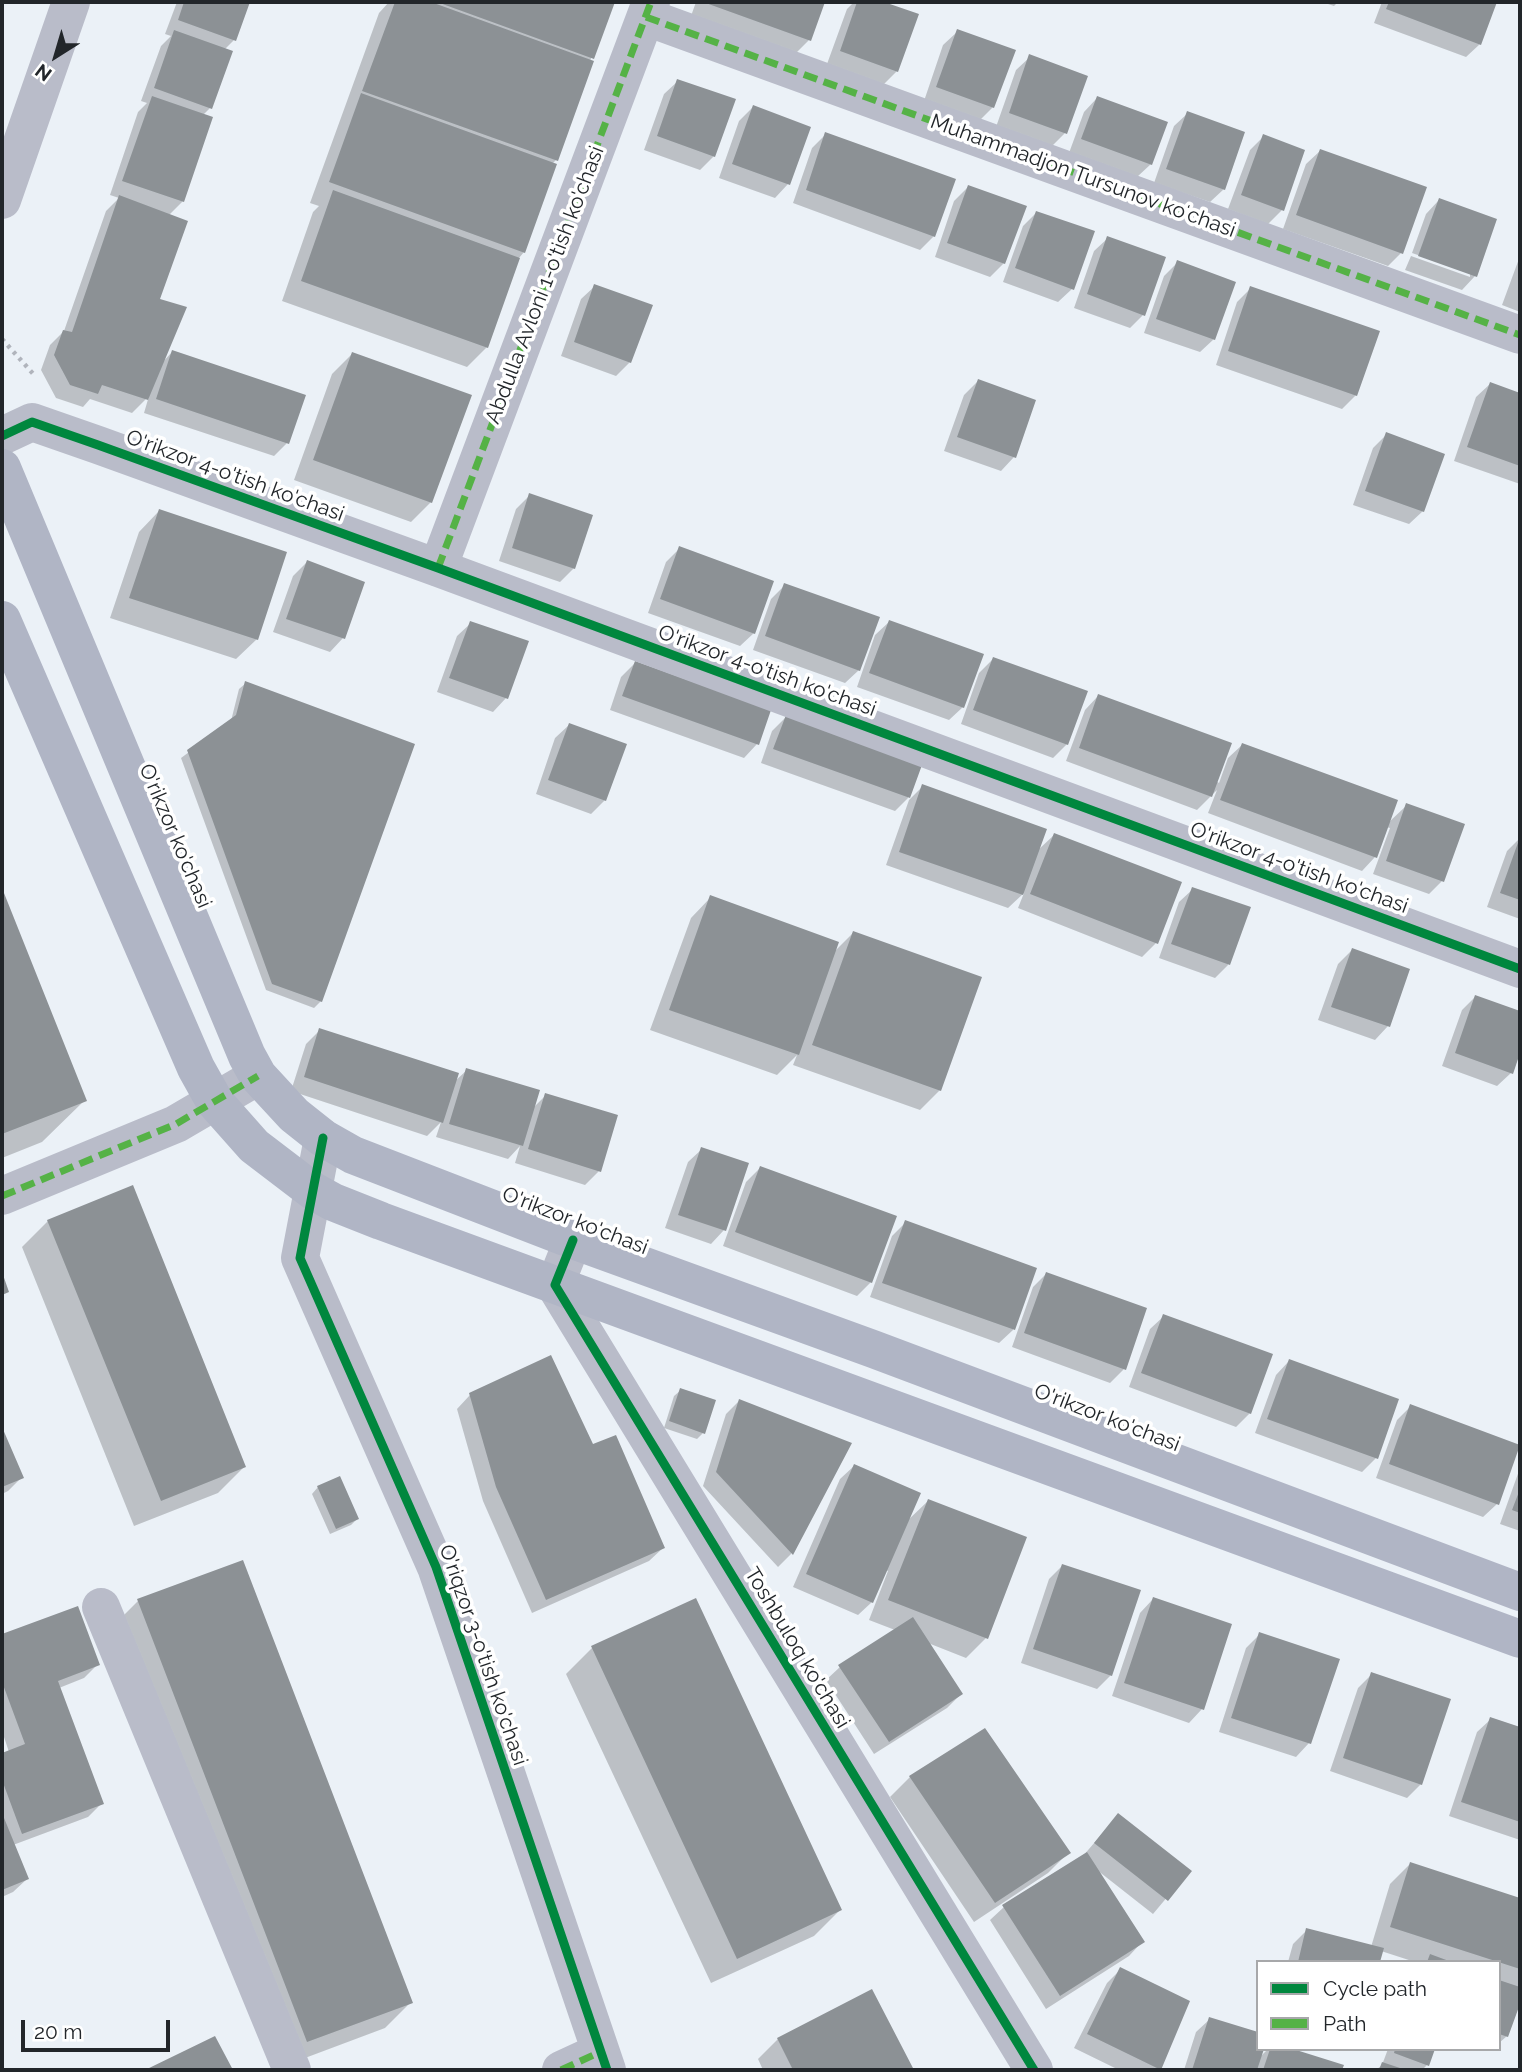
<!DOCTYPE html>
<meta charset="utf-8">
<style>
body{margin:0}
#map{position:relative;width:1522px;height:2072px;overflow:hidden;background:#ebf1f7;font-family:Raleway,sans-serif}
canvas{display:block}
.frame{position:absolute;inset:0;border:4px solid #22262a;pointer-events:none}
.legend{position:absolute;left:1256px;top:1960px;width:245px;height:91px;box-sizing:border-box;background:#fff;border:2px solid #a7a8aa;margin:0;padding:9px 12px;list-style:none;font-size:21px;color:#22262a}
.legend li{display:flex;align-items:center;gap:14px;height:35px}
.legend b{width:35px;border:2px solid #a7a8aa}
.north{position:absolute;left:21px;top:21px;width:70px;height:70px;-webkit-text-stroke:5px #fff;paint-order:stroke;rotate:217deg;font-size:19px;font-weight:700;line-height:28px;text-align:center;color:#22262a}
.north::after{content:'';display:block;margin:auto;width:24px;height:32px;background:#22262a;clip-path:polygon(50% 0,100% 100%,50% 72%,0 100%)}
.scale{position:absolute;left:21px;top:2020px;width:149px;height:32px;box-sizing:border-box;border:4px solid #22262a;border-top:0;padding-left:9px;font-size:21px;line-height:24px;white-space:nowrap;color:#22262a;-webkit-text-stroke:5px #fff;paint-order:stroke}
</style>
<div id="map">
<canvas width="1522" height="2072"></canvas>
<div class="frame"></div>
<ul class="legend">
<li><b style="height:9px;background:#00873e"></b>Cycle path</li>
<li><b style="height:9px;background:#55b246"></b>Path</li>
</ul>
<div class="north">N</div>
<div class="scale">20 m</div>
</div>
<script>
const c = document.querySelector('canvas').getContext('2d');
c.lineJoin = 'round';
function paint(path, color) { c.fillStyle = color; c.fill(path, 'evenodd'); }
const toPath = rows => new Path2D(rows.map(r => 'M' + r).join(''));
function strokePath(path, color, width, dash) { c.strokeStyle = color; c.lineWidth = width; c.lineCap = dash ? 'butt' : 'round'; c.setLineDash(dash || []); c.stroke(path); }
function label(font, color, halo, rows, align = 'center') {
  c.font = font + ' Raleway,sans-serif'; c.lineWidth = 7; c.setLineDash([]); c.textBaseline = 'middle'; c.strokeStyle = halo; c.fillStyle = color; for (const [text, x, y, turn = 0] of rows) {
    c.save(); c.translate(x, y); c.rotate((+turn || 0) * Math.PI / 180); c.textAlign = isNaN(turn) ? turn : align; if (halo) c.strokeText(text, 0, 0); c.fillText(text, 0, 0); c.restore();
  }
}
paint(toPath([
 [177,2,248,2,234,40,224,50,210,108,203,115,183,201,169,215,157,300,161,364,172,352,287,443,274,456,144,413,149,396,132,413,90,399,83,407,56,398,41,370,50,345,64,331,106,211,119,198,110,195,138,112,147,103,141,101,161,46,171,36,165,34],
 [389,2,613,2,590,61,556,160,552,164,524,252,519,258,487,347,467,367,282,301,313,212,319,206,310,203,379,13],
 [696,2,823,2,809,40,795,54,691,16],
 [854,2,879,2,916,15,897,71,883,85,827,64,847,9],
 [1322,2,1338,2,1334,6],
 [1382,2,1495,2,1480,44,1466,57,1374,23],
 [957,32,993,107,979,121,924,101,943,45],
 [1030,57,1065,133,1051,147,996,127,1016,70],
 [678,81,714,156,700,170,644,150,664,94],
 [1097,98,1151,164,1137,177,1069,153,1084,112],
 [753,107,788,184,775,198,719,178,739,121],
 [1188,113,1224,189,1210,202,1154,183,1174,126],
 [826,134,934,236,920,250,793,203,812,148],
 [1263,137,1282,210,1268,224,1228,209,1250,150],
 [1320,151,1401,253,1388,266,1283,229,1306,164],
 [968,187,1004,263,990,277,935,257,954,201],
 [1439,200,1475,276,1462,290,1405,270,1411,256,1470,277,1470,273,1412,253,1426,214],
 [1036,213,1072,289,1058,302,1003,282,1023,226],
 [1108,238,1143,315,1130,328,1074,308,1094,251],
 [1520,256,1520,312,1502,305],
 [1178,262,1214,339,1200,352,1144,333,1164,276],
 [595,286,630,362,616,376,561,356,581,299],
 [1251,288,1356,395,1342,409,1216,365,1237,302],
 [352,354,431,502,411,522,294,480,332,374],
 [978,381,1014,457,1001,471,944,451,964,395],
 [1490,384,1520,394,1520,484,1454,461,1476,397],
 [1387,434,1423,511,1409,524,1353,505,1373,448],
 [530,495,574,568,560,582,499,561,516,509],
 [159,511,257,639,236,659,110,618,139,532],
 [680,548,754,633,740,646,648,613,666,562],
 [307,562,343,638,330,652,273,632,293,576],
 [785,585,859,670,845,683,753,650,771,599],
 [889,622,963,707,949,720,857,687,875,635],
 [471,623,526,642,506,698,493,712,437,692,457,636],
 [993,659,1067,744,1053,758,961,724,979,673],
 [635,663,769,712,757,744,744,758,610,710,621,677],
 [246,683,321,1001,314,1008,266,990,181,758,231,721,239,689],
 [1098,696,1219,783,1228,758,1242,745,1387,824,1407,805,1442,881,1429,894,1373,874,1390,828,1386,827,1375,857,1362,871,1208,813,1217,790,1197,810,1066,761,1085,710],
 [786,717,920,766,908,798,895,811,761,763,772,731],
 [569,725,605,800,591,814,536,794,555,738],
 [923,786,1037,851,1054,835,1156,943,1142,957,1018,908,1024,893,1008,908,886,865,909,800],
 [1520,838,1520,919,1487,907,1507,851],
 [1193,889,1248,908,1228,965,1215,978,1159,958,1179,902],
 [2,892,85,1100,42,1142,2,1158],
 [711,897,833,953,853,933,940,1090,920,1110,793,1065,797,1055,777,1075,650,1030,691,918],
 [1352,950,1388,1026,1375,1040,1318,1020,1338,964],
 [1475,997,1520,1013,1520,1047,1511,1073,1497,1086,1442,1066,1462,1010],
 [320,1030,454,1082,467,1070,533,1108,546,1095,599,1171,585,1185,515,1163,520,1146,508,1159,436,1137,441,1122,427,1136,291,1091,306,1044],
 [702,1149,724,1230,711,1244,665,1228,688,1162],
 [760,1168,871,1282,857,1296,723,1246,746,1182],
 [48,1221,244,1467,218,1493,134,1526,22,1247],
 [906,1222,1035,1269,1013,1330,999,1343,870,1297,892,1236],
 [1046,1274,1124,1369,1110,1383,1012,1347,1033,1287],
 [1164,1316,1250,1413,1236,1427,1129,1387,1150,1329],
 [1289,1361,1376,1458,1362,1472,1255,1433,1276,1375],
 [681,1390,703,1433,697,1439,664,1428,674,1396],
 [470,1395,663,1548,649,1561,532,1613,483,1501,457,1409],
 [739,1401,849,1443,791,1554,778,1567,703,1486,726,1414],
 [1411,1406,1497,1504,1483,1517,1376,1478,1397,1420],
 [2,1431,22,1477,8,1491,2,1494],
 [854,1466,906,1522,928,1501,986,1638,966,1658,928,1643,961,1694,947,1708,874,1754,826,1680,840,1667,895,1630,869,1620,888,1571,886,1570,872,1602,858,1615,793,1587,840,1479],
 [1520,1468,1520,1531,1500,1524],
 [318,1487,357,1519,351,1525,330,1534,312,1494],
 [1062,1566,1111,1675,1097,1689,1021,1663,1049,1579],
 [1153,1599,1202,1709,1189,1723,1112,1696,1140,1613],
 [695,1600,840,1910,814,1936,711,1983,566,1674,592,1648],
 [138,1601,411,2002,385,2028,281,2067,112,1627],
 [77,1608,98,1664,84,1678,59,1688,102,1803,88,1817,13,1845,27,1879,13,1892,2,1897,2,1755,9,1752,2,1731,2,1636],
 [1260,1634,1309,1743,1296,1757,1219,1732,1246,1648],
 [1372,1674,1421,1784,1407,1798,1330,1771,1358,1688],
 [1491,1719,1520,1729,1520,1840,1449,1816,1477,1732],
 [910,1777,1069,1852,1048,1873,974,1922,890,1797],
 [1118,1815,1189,1871,1153,1914,1097,1870,1142,1942,1129,1956,1046,2009,990,1920,1004,1907,1083,1856],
 [1410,1864,1520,1900,1520,1999,1507,2036,1499,2043,1499,1962,1415,1962,1381,1951,1379,1962,1288,1962,1293,1944,1307,1930,1371,1947,1390,1884],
 [1121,1969,1188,2002,1159,2070,1119,2070,1074,2048,1107,1983],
 [872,1992,912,2070,763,2070,758,2059,778,2039],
 [1210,2019,1258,2049,1260,2057,1268,2049,1286,2049,1342,2066,1340,2070,1184,2070,1196,2032],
 [1388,2049,1433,2049,1427,2065,1422,2070,1376,2070,1382,2065]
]), '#0003');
paint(toPath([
 [184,2,250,2,236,41,178,20],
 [395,2,431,2,594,61,558,161,362,91],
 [437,2,615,2,594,59],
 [703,2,825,2,811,41],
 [857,2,884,2,919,14,898,72,840,51],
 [1389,2,1497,2,1481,45,1386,9],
 [957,29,1016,50,994,108,936,87],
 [174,30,233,51,212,109,154,88],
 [1029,54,1088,76,1067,134,1009,113],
 [677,79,736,99,715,157,657,136],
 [361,93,557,164,525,253,329,182],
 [152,96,213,117,184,202,122,181],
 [1097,96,1168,122,1152,165,1081,139],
 [753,105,811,127,790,185,732,164],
 [1187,111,1245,132,1225,190,1166,169],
 [825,132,956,179,935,237,806,190],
 [1263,134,1305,150,1284,211,1241,195],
 [1320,149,1427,187,1403,254,1296,215],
 [968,185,1027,206,1005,264,947,243],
 [333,190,520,258,488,348,301,281],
 [119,195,188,221,160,299,187,307,148,400,102,385,98,394,70,385,54,355,63,330,72,332],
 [1439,198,1497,219,1477,277,1418,256],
 [1036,211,1095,231,1074,290,1015,268],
 [1107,236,1166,257,1145,316,1087,294],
 [1177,260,1236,282,1215,340,1156,319],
 [594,284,653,305,631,363,574,342],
 [1250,286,1380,331,1357,396,1228,351],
 [172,350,306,395,289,444,156,399],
 [352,352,472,395,432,503,313,460],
 [978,379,1036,400,1016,458,957,437],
 [1490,382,1520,393,1520,466,1467,447],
 [1386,432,1445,454,1424,512,1365,491],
 [529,493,593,515,575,569,512,548],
 [159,509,287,552,258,640,129,598],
 [679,546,774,581,755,634,660,599],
 [307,560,365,582,345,639,286,619],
 [784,583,880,617,860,671,765,636],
 [889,620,984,654,964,708,869,673],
 [470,621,529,641,508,699,449,678],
 [993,657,1088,691,1068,745,973,710],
 [635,661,771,710,759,745,622,696],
 [245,681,415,744,322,1002,272,984,187,750,236,715],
 [1098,694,1232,743,1212,797,1079,748],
 [786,715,922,765,910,798,773,749],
 [569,723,627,744,606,801,548,780],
 [1242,743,1398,800,1377,858,1220,800],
 [922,784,1047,829,1023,895,899,852],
 [1406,803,1465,824,1444,882,1386,861],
 [1054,833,1182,882,1158,944,1030,894],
 [1520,837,1520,900,1500,893],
 [1192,887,1251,907,1230,965,1171,944],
 [2,888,87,1101,2,1134],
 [710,895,839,942,799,1055,669,1010],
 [853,931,982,977,941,1091,812,1045],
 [1352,948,1410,969,1390,1027,1331,1007],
 [1475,995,1520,1011,1520,1053,1513,1074,1455,1053],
 [319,1028,459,1073,443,1123,304,1077],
 [466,1068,540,1090,523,1146,449,1124],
 [545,1093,618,1115,601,1172,528,1149],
 [701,1147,749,1163,726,1231,678,1215],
 [760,1166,897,1216,872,1283,735,1232],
 [133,1185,246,1467,161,1501,47,1220],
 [905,1220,1037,1268,1015,1330,882,1283],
 [2,1272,9,1292,2,1295],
 [1046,1272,1147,1308,1126,1370,1024,1333],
 [1163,1314,1273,1354,1251,1414,1141,1373],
 [551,1355,593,1444,616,1435,665,1548,546,1600,496,1487,469,1393],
 [1289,1359,1399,1399,1378,1459,1267,1419],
 [680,1388,716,1400,705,1434,669,1421],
 [739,1399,852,1443,793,1555,716,1472],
 [1410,1404,1520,1445,1499,1505,1389,1464],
 [2,1427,24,1478,2,1487],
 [854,1464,921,1493,873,1603,806,1574],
 [340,1476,359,1519,336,1529,317,1486],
 [1520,1489,1520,1513,1512,1510],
 [928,1499,1027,1537,988,1639,888,1600],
 [243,1560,413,2003,307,2042,137,1599],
 [1062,1564,1141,1590,1112,1676,1033,1649],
 [1153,1597,1232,1624,1204,1710,1124,1683],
 [696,1598,842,1910,737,1959,591,1646],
 [78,1606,100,1665,58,1681,104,1804,22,1834,2,1780,2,1753,25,1744,2,1682,2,1634],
 [913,1617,963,1694,889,1742,838,1665],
 [1259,1632,1340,1659,1311,1744,1231,1718],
 [1371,1672,1451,1699,1422,1785,1343,1758],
 [1490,1717,1520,1727,1520,1822,1461,1802],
 [985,1728,1071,1853,995,1903,909,1776],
 [2,1813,29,1879,2,1890],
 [1118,1813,1192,1871,1168,1901,1094,1843],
 [1087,1852,1145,1942,1060,1996,1002,1905],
 [1410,1862,1520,1898,1520,1969,1390,1927],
 [1306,1928,1384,1948,1380,1962,1298,1962],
 [1430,1954,1449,1961,1449,1962,1427,1962],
 [1120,1967,1190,2001,1161,2070,1087,2034],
 [1499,1980,1520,1987,1520,2004,1508,2037,1499,2034],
 [872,1989,914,2070,793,2070,777,2038],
 [1209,2017,1258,2032,1258,2049,1264,2049,1257,2070,1192,2070],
 [215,2036,233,2070,145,2070],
 [1270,2049,1293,2049,1344,2065,1342,2070,1263,2070],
 [1395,2049,1435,2049,1429,2066,1394,2053],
 [1382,2062,1406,2070,1379,2070]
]), '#8c9195');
strokePath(toPath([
 [2,339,36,377]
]), '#b0b4bc', 4.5, [3.5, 5]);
strokePath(toPath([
 [646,17,1520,335],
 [2,200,71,2],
 [2,436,32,422,98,445,438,568,1520,969],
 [438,568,651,2],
 [323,1138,300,1258,436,1567,607,2070],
 [2,1196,176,1124,258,1076],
 [573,1240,555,1285,1034,2070],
 [101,1607,292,2070],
 [561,2070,600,2052]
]), '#b9bcc9', 38);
strokePath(toPath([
 [2,468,247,1056,258,1076,294,1115,323,1138,353,1155,573,1240,873,1349,1520,1592],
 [2,620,196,1068,215,1102,254,1146,313,1191,333,1202,381,1221,1520,1639]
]), '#b0b5c5', 38);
strokePath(toPath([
 [646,17,1520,335],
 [438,568,651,2],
 [2,1196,176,1124,258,1076],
 [561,2070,600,2052]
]), '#55b246', 7, [14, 7]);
strokePath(toPath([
 [2,436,32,422,98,445,438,568,1520,969],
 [323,1138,300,1258,436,1567,607,2070],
 [573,1240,555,1285,1034,2070]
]), '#00873e', 9);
label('21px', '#22262a', '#fff', [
 ["Muhammadjon Tursunov koʻchasi",1083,176,20],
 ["Abdulla Avloni 1-o'tish ko'chasi",545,285,-69],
 ["O'rikzor 4-o'tish ko'chasi",235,476,20],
 ["O'rikzor 4-o'tish ko'chasi",767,671,20],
 ["O'rikzor ko'chasi",175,836,67],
 ["O'rikzor 4-o'tish ko'chasi",1299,868,20],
 ["O'rikzor ko'chasi",575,1221,21],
 ["O'rikzor ko'chasi",1107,1418,21],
 ["Toshbuloq ko'chasi",797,1648,59],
 ["O'riqzor 3-o'tish ko'chasi",483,1655,71]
]);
</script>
